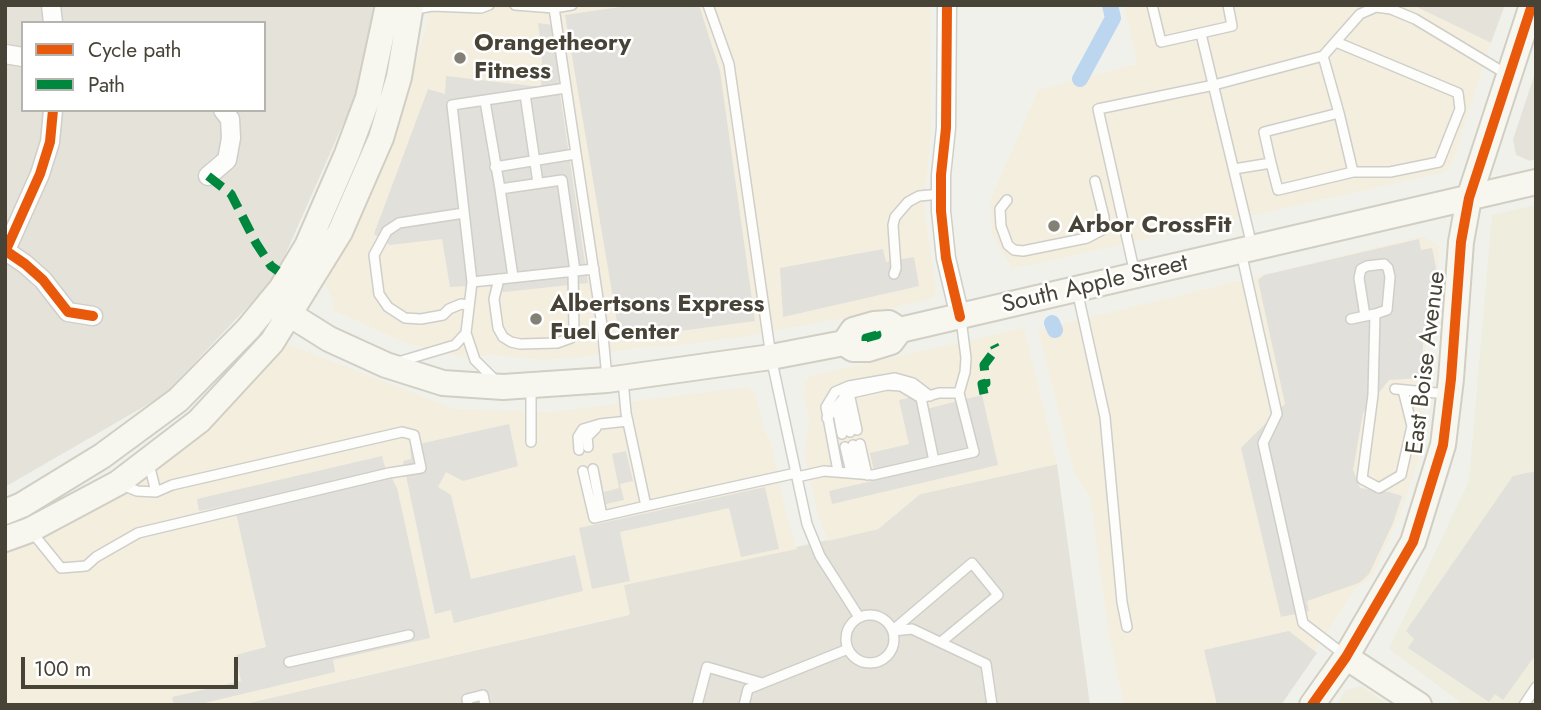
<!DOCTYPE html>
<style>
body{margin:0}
#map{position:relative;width:1541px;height:710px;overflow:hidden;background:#f1f1ec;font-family:Jost,sans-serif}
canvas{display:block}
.frame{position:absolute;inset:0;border:7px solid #484337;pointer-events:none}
.legend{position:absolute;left:21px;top:21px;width:245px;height:91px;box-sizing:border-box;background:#fff;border:2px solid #b6b4af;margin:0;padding:9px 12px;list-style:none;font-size:21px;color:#484337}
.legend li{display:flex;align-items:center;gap:14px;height:35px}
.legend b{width:35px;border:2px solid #b6b4af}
.scale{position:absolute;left:21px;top:657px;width:217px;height:32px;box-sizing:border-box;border:4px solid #484337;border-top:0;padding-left:9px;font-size:21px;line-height:24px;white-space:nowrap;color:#484337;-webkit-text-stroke:5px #fff;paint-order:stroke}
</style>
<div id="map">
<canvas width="1541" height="710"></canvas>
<div class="frame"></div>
<ul class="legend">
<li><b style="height:9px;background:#e8590c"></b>Cycle path</li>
<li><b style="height:9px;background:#00873e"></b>Path</li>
</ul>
<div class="scale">100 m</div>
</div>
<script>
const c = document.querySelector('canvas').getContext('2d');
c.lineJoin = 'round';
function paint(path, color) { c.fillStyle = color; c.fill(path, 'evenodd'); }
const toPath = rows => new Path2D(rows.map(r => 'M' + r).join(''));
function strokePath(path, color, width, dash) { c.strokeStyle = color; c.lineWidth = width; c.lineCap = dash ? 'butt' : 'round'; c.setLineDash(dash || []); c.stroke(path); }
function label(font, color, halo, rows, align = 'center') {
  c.font = font + ' Jost,sans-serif'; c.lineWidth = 5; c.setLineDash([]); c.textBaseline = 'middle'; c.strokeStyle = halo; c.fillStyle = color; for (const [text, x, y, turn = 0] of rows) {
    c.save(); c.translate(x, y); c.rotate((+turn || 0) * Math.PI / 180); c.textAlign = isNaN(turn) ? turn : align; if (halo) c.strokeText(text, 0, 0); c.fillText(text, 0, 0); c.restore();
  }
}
paint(toPath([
 [5,5,373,5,373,56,275,278,164,395,5,487],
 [23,23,264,23,264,110,23,110],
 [1412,5,1505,5,1491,43],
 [1536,70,1536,159,1530,161,1516,155,1513,139],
 [1057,464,1090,705,240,705,629,615,623,585,878,529,920,494]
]), '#e5e3d9');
paint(toPath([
 [428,5,931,5,931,133,924,207,936,289,935,296,930,299,865,314,741,337,682,345,637,348,582,357,544,360,491,355,468,358,450,354,403,342,333,310,333,302,325,283,349,241,387,159,428,20],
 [1124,5,1412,5,1491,43,1454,158,1446,172,1012,269,992,234,990,201,1038,90,1137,64],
 [1422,236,1439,246,1435,322,1427,338,1420,410,1426,413,1418,460,1399,517,1372,577,1355,589,1280,705,1124,705,1109,636,1090,497,1074,473,1038,330],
 [1024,328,1057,464,920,494,878,529,828,541,819,519,804,454,809,420,804,395,805,383,810,376],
 [285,343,455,409,552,412,744,387,752,390,756,396,764,429,771,442,788,520,797,549,624,585,630,614,240,705,5,705,5,550,80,515]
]), '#f4eedf');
paint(toPath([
 [1536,205,1536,705,1464,705,1389,649,1469,481,1492,215],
 [1362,686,1388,705,1336,705,1346,690]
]), '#efedde');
paint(toPath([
 [634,5,699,5,720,71,755,321,620,339,565,15],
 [538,23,553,25,560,94,588,283,504,292,485,285,450,287,442,239,390,245,374,234,428,89,445,94,446,76,541,87,542,53],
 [1419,239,1421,250,1432,248,1436,268,1432,320,1424,335,1420,378,1389,380,1363,413,1353,470,1360,488,1389,492,1402,496,1393,523,1369,574,1359,583,1307,601,1309,611,1281,617,1241,448,1285,404,1258,280,1264,275],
 [883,249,886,262,914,257,919,286,783,317,780,268],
 [982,395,998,465,832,504,829,491,876,480,870,453,909,444,899,400,913,397,930,408],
 [509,424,518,466,463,481,446,472,438,487,451,495,471,579,575,555,583,591,454,623,451,610,435,614,403,461,411,459,410,446],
 [626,451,633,481,620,484,624,500,606,504,604,492,619,488,612,454],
 [382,456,384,464,397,488,430,638,333,660,335,672,196,705,174,705,172,697,241,681,236,655,266,647,234,504,199,511,197,499],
 [1536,471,1536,654,1503,700,1495,694,1489,702,1408,648,1414,639,1406,631,1513,476],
 [765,487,779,549,741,557,729,508,620,532,630,581,592,589,579,528],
 [1289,631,1317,653,1281,705,1217,705,1204,650]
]), '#e1e0db');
strokePath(toPath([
 [1080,79,1113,18,1110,5],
 [1052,323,1055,330]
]), '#bcd6ef', 16);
const lane = toPath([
 [515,5,554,8,572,5],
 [708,5,729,64,771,357,807,524,820,556,859,617],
 [1152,5,1161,42,1232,26,1228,5],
 [554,8,602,325,607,378],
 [411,10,432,6,481,8,489,5],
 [1201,34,1252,246],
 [1336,42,1458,93,1460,109,1439,162,1390,172,1353,172],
 [1323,56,1339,113],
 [525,94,538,183],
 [485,101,500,189],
 [495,167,575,154],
 [1234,169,1271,163,1264,132,1339,113,1353,172,1278,190,1271,163],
 [1007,200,1000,209,1001,226,1008,245,1014,250,1023,251,1087,238,1104,229,1104,217,1095,181],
 [464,213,399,223,387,231,374,255,379,294,388,307,405,318,421,319,443,315,449,309,461,304,469,305],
 [1241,252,1277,414,1263,443,1303,623,1346,656],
 [894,274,896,268,893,225,895,217,908,202,919,196,941,194],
 [1135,274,1098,109,1214,85,1323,56,1360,14,1376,7,1391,9,1415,19,1508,75],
 [513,277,500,189,562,180,575,271],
 [499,279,494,299,498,328,503,337,511,342,520,344,557,343,571,338,574,333,573,271],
 [472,282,594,269],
 [1077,290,1105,417,1122,602,1127,627],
 [1365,316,1359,278,1361,269,1367,266,1384,264,1388,268,1390,277,1387,310,1375,314],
 [1351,319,1375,314,1373,395,1362,479,1379,488,1401,475,1412,426,1403,390],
 [398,362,455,345,466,333],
 [623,380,626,413,646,506,796,473],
 [497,382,475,360,466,333,472,282,452,105,566,88],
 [531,388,531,442],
 [1395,389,1447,394],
 [849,393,857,430],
 [843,401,850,432],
 [841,404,838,413,842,434],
 [827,418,847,394,887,385,901,386,921,398],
 [860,444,867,475],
 [853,445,859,473],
 [588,447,587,437,596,428],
 [845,447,851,472],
 [579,450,578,437,583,429,600,424,628,421],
 [934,461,921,398,939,393,959,393],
 [593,469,602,516],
 [583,471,594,518,646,506],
 [838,471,826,407,835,392,849,386,895,378,913,383,930,396],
 [797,477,824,471,873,475,974,452,959,393,965,372,966,358,961,319],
 [120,484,137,491,156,492,149,464],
 [31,531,61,568,86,566,96,557,138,533,389,473,421,468,414,435,402,432,172,485,156,492],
 '846 639a24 24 0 1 1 48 0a24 24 0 1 1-48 0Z',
 [893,630,972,563,998,595,941,642],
 [893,631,912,629,986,664,992,705],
 [289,662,409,635],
 [468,705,467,699,483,695,485,705],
 [697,705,707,667,762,683],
 [744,705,748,689,848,649],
 [1524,705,1536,687]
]);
const street = toPath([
 [51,5,53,23],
 [947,5,946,128,941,175,941,211,946,258,960,317],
 [5,54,23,57],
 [208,176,227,160,231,138,230,119,223,110],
 [6,251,25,264,43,280,68,312,93,316],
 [5,252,40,174,50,142,53,110]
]);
const secondary = toPath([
 [270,302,329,339,386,365,443,383,503,387,607,380,771,357,844,343,853,349,868,349,891,342,900,330,1536,182],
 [844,343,853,330,874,324,889,323,900,330],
 [5,512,22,505,102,456,178,400,248,329,281,289,307,246,347,154,368,98,388,5],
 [5,539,30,530,118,483,199,421,272,342,340,232,381,138,399,77,411,5],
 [1346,657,1419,705],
 [1312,705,1346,657,1413,542,1443,445,1451,379,1461,242,1469,198,1532,5]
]);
strokePath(lane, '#cfcec9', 12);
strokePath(street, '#cfcec9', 21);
strokePath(secondary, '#d1cec3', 28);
strokePath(lane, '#fdfdfc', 9);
strokePath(street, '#fdfdfc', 18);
strokePath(secondary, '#f7f6ef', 24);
strokePath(toPath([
 [208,176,231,194,256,243,271,266,278,271],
 [866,341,866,338,877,335,876,332],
 [984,394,982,384,986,383,984,365,996,349,994,345]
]), '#00873e', 9, [18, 9]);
strokePath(toPath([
 [947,5,946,128,941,175,941,211,946,258,960,317],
 [6,251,25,264,43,280,68,312,93,316],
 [5,252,40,174,50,142,53,110],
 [1312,705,1346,657,1413,542,1443,445,1451,379,1461,242,1469,198,1532,5]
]), '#e8590c', 10);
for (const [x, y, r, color] of [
 [460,58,7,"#838076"],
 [1054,226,7,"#838076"],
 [536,319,7,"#838076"]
]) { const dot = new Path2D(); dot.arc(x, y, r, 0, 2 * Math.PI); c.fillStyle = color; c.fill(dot); strokePath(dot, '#fff', 2.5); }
label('bold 24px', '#484337', '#fff', [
 ["Orangetheory",474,44],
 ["Fitness",474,72],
 ["Arbor CrossFit",1068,226],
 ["Albertsons Express",550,305],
 ["Fuel Center",550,333]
], 'left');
label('24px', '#484337', '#fff', [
 ["South Apple Street",1095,285,-13],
 ["East Boise Avenue",1427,363,-83]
]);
</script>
